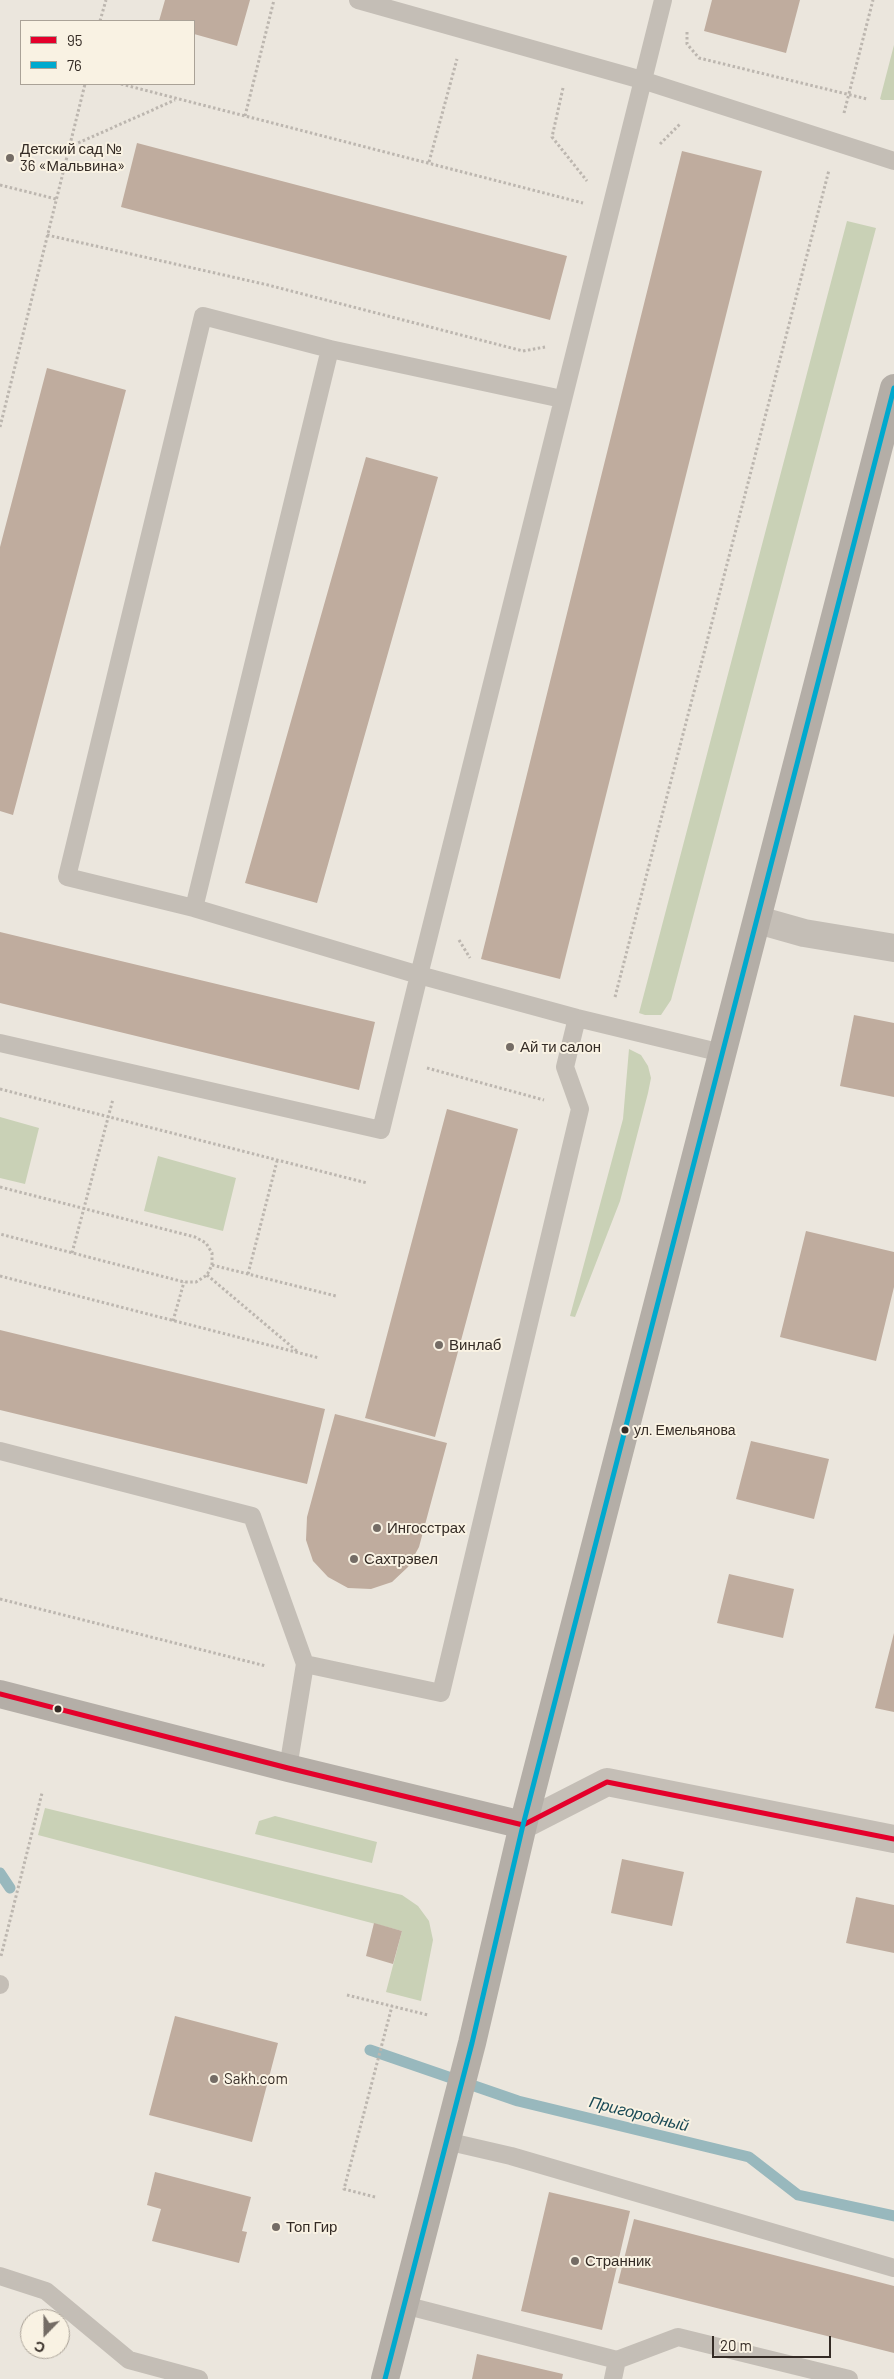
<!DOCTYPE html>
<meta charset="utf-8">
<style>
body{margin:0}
#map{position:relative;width:894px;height:2379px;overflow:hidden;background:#ebe6dd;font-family:Barlow,sans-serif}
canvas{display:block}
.legend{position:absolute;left:20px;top:20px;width:175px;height:65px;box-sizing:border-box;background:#f9f2e3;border:1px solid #aaa297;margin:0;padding:6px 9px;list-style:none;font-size:15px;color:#342b25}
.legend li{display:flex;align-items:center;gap:10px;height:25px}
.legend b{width:25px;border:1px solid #aaa297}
.north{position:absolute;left:20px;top:2309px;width:50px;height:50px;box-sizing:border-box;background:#f9f2e3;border:1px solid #aaa297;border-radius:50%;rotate:202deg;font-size:14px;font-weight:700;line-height:20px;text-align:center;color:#342b25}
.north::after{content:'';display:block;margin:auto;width:18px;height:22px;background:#746c65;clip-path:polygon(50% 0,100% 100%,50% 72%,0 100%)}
.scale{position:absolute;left:712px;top:2336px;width:119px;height:22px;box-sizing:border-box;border:2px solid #342b25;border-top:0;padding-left:6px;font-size:15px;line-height:18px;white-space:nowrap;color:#342b25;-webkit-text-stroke:4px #f9f2e3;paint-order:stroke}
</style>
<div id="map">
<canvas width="894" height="2379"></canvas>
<ul class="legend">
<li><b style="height:6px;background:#e4002b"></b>95</li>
<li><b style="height:6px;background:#00a9ce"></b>76</li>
</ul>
<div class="north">С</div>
<div class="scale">20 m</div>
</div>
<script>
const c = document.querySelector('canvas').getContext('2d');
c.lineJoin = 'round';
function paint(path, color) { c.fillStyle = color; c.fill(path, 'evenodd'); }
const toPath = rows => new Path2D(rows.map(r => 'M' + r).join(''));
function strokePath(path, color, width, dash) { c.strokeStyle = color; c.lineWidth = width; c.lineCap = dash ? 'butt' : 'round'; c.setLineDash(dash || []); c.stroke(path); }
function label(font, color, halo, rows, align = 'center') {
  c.font = font + ' Barlow,sans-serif'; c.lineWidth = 4; c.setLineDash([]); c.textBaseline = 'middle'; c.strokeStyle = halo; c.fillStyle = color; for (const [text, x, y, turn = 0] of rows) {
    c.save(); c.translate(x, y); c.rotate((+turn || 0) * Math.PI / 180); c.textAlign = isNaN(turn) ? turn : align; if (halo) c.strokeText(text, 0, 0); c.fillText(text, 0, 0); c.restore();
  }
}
paint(toPath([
 [894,45,894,100,882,100,880,99],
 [847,221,876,228,671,1000,661,1015,645,1015,639,1013],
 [629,1049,641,1055,648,1066,651,1078,648,1093,620,1201,575,1317,570,1316,623,1119],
 [0,1117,39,1128,25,1184,0,1178],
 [158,1156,236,1178,223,1231,144,1211],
 [45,1808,402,1895,418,1906,429,1921,433,1940,421,2001,386,1992,402,1931,38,1835],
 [275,1816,377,1842,372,1863,255,1834,259,1821]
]), '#c9d1b6');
strokePath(toPath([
 [0,1873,10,1888],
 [370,2050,518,2101,749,2157,798,2195,894,2216]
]), '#98b8bd', 11);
paint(toPath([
 [165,0,250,0,237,46,194,34,194,21,159,21],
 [712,0,800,0,786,53,704,31],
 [137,143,567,256,550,320,121,207],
 [682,151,762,171,560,979,481,959],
 [47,368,126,390,13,815,0,811,0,547],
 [366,457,438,477,317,903,245,883],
 [0,932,375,1022,359,1090,0,1003],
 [854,1015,894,1023,894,1097,840,1086],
 [447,1109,518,1129,435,1437,365,1418],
 [806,1231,894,1252,894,1287,876,1361,780,1337],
 [0,1330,325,1409,307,1484,0,1410],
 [335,1414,447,1443,419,1547,408,1567,392,1582,371,1589,348,1588,328,1577,313,1561,306,1540,307,1517],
 [751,1441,829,1459,814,1519,736,1499],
 [729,1574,794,1589,783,1638,717,1623],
 [894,1633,894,1712,875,1708],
 [622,1859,684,1872,672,1926,611,1913],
 [856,1897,894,1905,894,1953,846,1943],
 [374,1923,402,1931,393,1964,366,1956],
 [175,2016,278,2043,252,2142,149,2115],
 [155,2172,251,2197,242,2231,247,2232,239,2263,152,2241,161,2209,147,2205],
 [549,2192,630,2211,602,2330,521,2311],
 [634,2219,894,2286,894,2353,618,2283],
 [477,2354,563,2374,562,2379,472,2379]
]), '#bfac9e');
strokePath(toPath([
 [100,21,106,0],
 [687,32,687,44,699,58,867,99],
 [121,84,583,203],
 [563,88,552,137,587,181],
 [844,113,873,0],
 [245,116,274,0],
 [660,144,680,124],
 [69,147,175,100],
 [429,162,457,59],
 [0,185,56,199],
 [47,235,268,285,523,351,545,347],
 [0,427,85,84],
 [459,940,470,958],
 [615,997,829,170],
 [427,1068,544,1100],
 [0,1089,367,1183],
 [0,1187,195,1237,206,1243,212,1253,212,1265,207,1275,196,1282,184,1282,0,1234],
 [72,1253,113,1099],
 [212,1265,336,1296],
 [248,1274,277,1161],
 [207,1275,298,1352],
 [0,1276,319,1358],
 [173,1321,184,1282],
 [0,1599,266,1666],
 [1,1956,42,1793],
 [347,1995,428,2015],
 [375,2197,344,2189,392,2006]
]), '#bcb6af', 3, [2.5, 2.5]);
strokePath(toPath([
 [358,0,642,80,894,161],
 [663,0,419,975,577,1018,722,1053],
 [330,349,562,399],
 [0,1043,381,1130,419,975,194,908,67,877,203,316,330,349,194,908],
 [0,1451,252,1516,305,1664,441,1693,580,1109,565,1067,577,1018],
 [288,1768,305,1664],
 [0,1985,0,1984],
 [446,2141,511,2156,894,2268],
 [0,2276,46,2291,129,2360,199,2379],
 [404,2305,617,2360,678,2337,849,2379],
 [613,2379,617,2360]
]), '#c4beb6', 18);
strokePath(toPath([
 [758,920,804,933,894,948],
 [523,1825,607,1782,894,1839]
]), '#c4beb6', 28);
strokePath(toPath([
 [0,1694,288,1768,523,1825],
 [385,2379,472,2043,523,1825,894,388]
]), '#b4aea7', 28);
strokePath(toPath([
 [0,1694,288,1768,523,1825,607,1782,894,1839]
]), '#e4002b', 5);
strokePath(toPath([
 [385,2379,472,2043,523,1825,894,388]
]), '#00a9ce', 5);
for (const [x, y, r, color] of [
 [10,158,5,"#746c65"],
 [510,1047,5,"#746c65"],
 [439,1345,5,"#746c65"],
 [625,1430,4.5,"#342b25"],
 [377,1528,5,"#746c65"],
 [354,1559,5,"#746c65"],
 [58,1709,4.5,"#342b25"],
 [214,2079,5,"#746c65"],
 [276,2227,5,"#746c65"],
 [575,2261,5,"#746c65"]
]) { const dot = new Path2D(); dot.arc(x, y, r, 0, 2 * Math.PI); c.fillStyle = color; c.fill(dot); strokePath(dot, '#f9f2e3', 2); }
label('14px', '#342b25', '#f9f2e3', [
 ["ул. Емельянова",634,1430]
], 'left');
label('15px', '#342b25', '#f9f2e3', [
 ["Детский сад №",20,149],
 ["36 «Мальвина»",20,166],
 ["Ай ти салон",520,1047],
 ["Винлаб",449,1345],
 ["Ингосстрах",387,1528],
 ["Сахтрэвел",364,1559],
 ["Sakh.com",224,2079],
 ["Топ Гир",286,2227],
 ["Странник",585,2261]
], 'left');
label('italic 16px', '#1a4a56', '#f9f2e3', [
 ["Пригородный",639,2114,14]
]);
</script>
